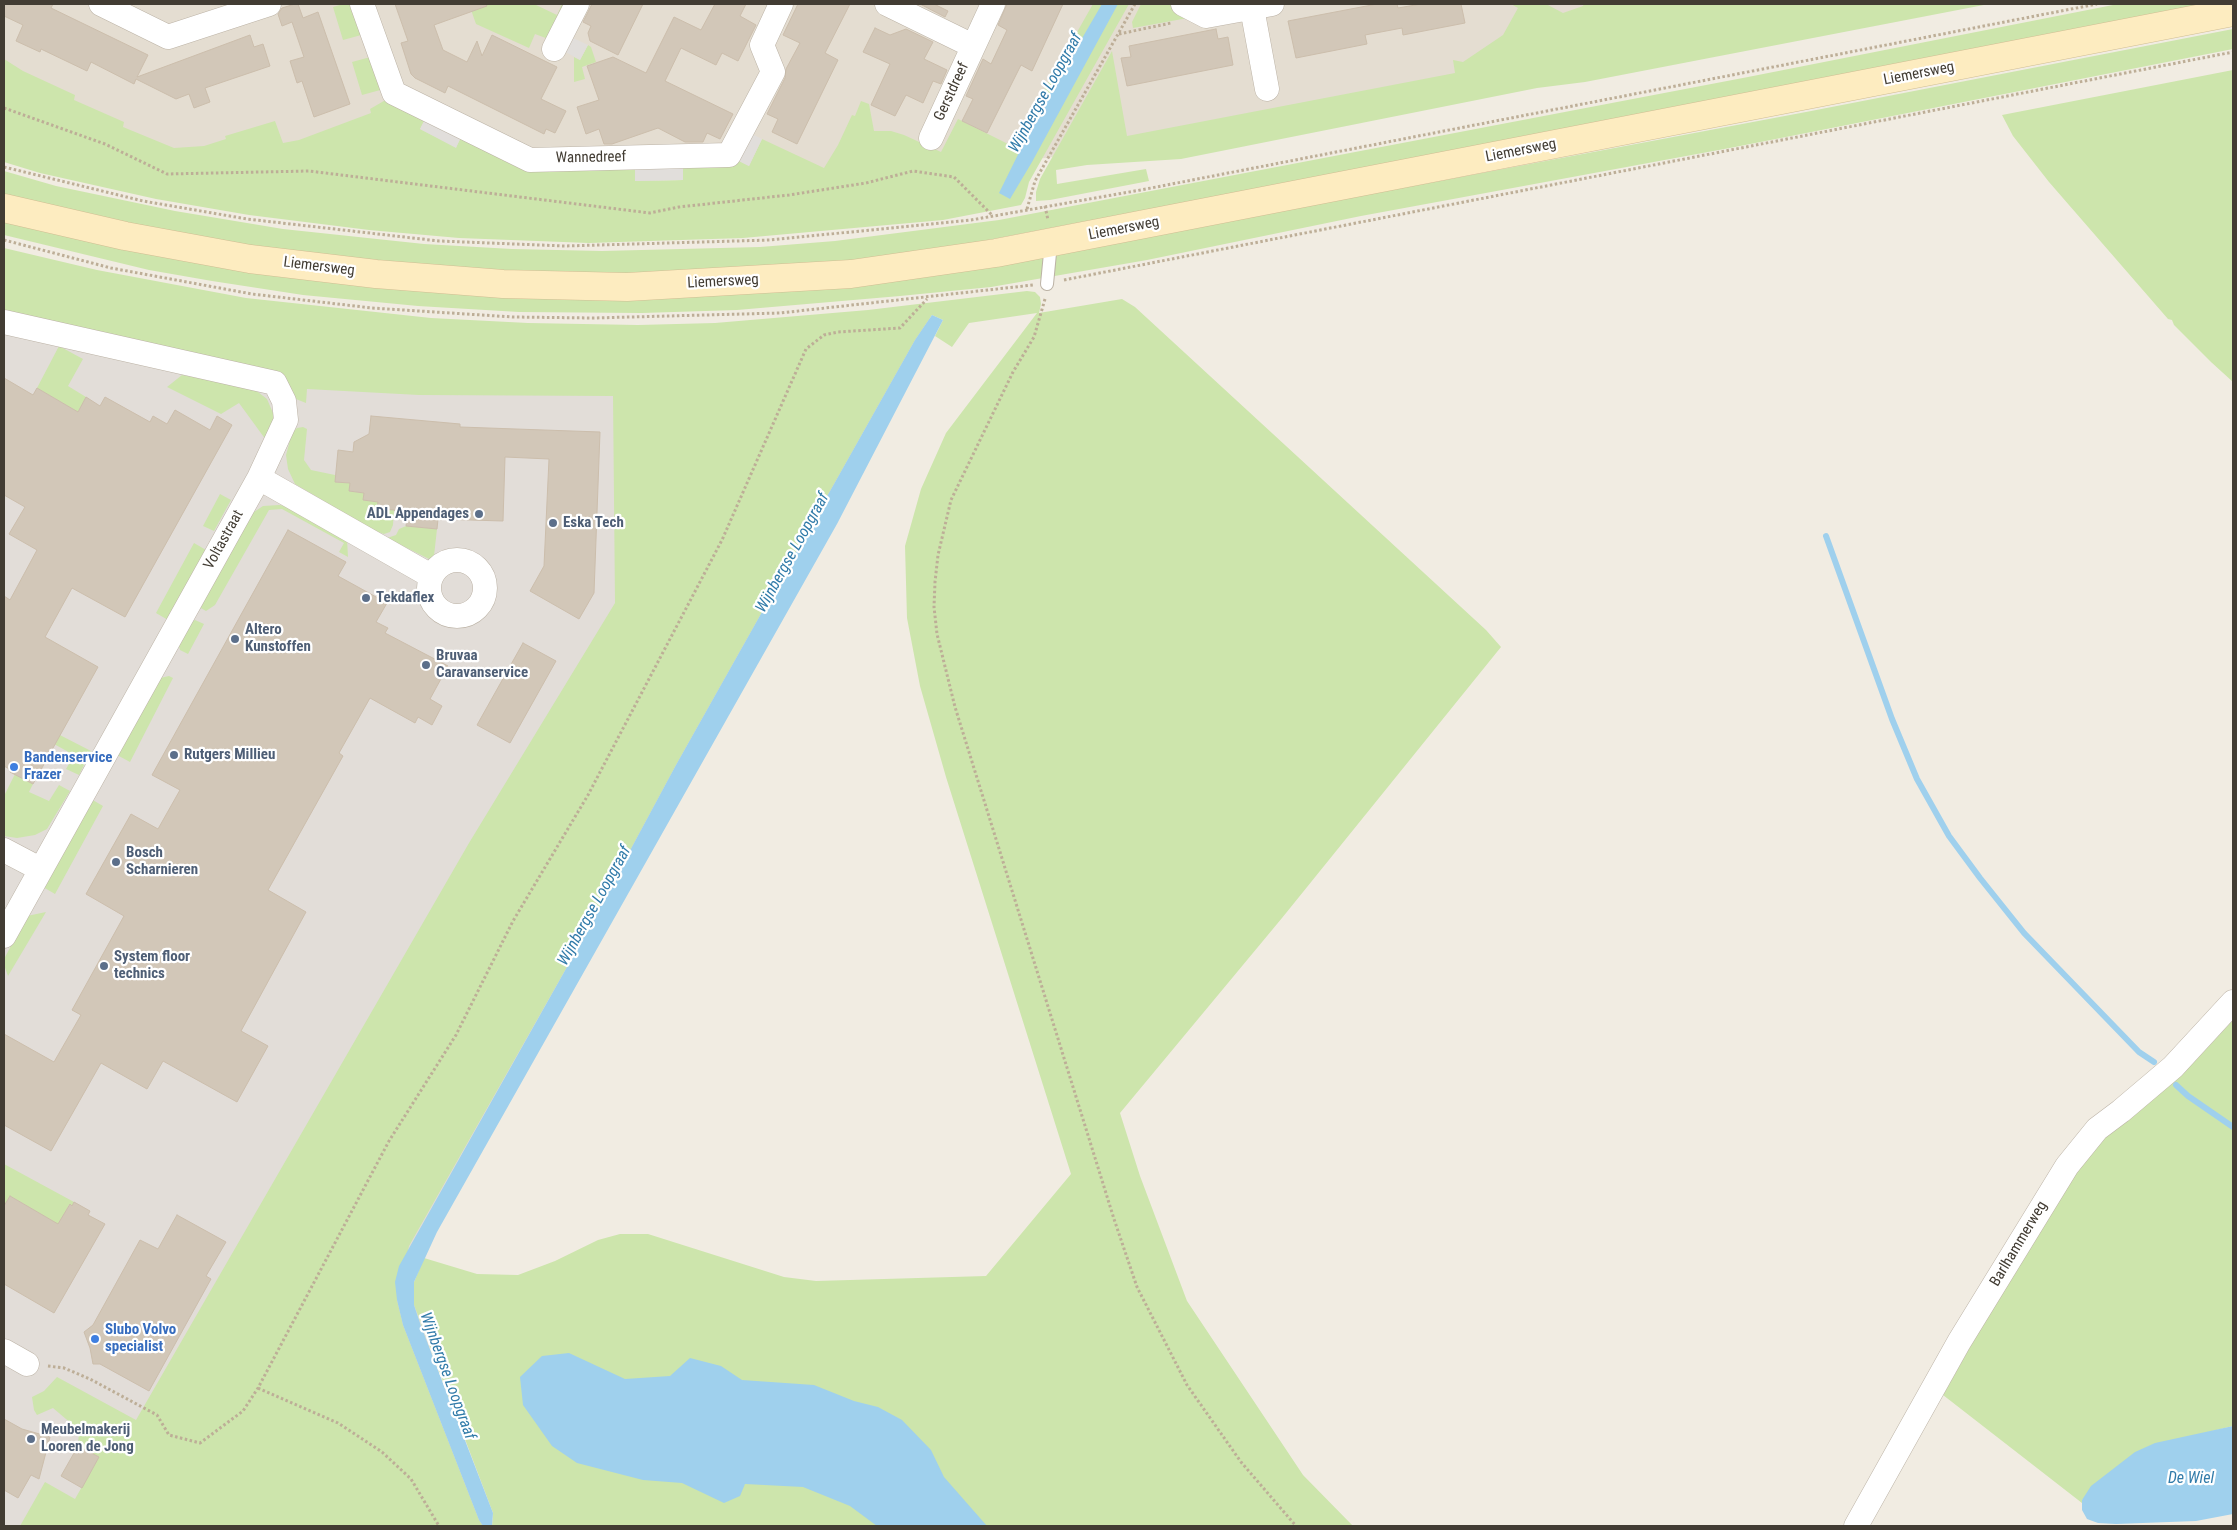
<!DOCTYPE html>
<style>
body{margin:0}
#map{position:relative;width:2237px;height:1530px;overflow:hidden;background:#f1ece2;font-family:"Roboto Condensed",sans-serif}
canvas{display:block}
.frame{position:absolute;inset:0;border:5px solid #423c33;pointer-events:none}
</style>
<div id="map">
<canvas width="2237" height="1530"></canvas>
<div class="frame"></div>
</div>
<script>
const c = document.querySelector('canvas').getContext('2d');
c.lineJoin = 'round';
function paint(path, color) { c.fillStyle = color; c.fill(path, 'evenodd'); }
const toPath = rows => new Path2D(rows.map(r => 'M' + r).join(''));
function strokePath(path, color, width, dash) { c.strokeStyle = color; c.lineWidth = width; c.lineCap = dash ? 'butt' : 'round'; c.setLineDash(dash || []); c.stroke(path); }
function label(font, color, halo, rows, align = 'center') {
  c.font = font + ' "Roboto Condensed",sans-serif'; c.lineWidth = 4.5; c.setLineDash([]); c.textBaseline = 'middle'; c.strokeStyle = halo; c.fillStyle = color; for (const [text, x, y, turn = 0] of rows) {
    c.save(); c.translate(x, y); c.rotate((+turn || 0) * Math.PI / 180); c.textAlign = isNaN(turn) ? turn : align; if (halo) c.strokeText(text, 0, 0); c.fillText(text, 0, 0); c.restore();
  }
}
paint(toPath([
 [4,4,1774,4,1131,147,958,169,373,192,4,127]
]), '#e4ddd1');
paint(toPath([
 [4,258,204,303,578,337,938,318,405,1276,491,1526,4,1526]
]), '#e2ddd8');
paint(toPath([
 [343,4,356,4,365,34,343,40,333,7],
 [469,4,534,4,557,15,562,4,569,4,551,40,535,34,529,48,476,24],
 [1093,4,1129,4,1029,182,1025,198,1021,205,943,220,743,238,589,243,459,238,369,230,249,215,156,199,40,173,4,162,4,59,23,71,75,95,74,100,124,122,123,127,174,148,204,146,226,139,225,136,275,121,283,143,299,140,371,113,370,109,389,98,426,117,420,129,456,147,462,135,527,167,635,167,636,181,683,180,683,166,737,160,749,166,762,139,824,168,838,145,852,115,855,116,861,101,869,104,874,131,891,131,904,135,941,152,958,119,1012,146,1041,91,1043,92],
 [1141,4,1174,4,1188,18,1133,28,1132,22],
 [1511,4,1546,4,1563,13,1583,6,1584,4,1989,4,1585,82,1537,88,1181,159,1087,165,1056,170,1057,184,1146,169,1149,181,1050,200,1036,201,1036,192,1040,179,1112,51,1127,136,1455,73,1453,60,1463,62,1503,35,1518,8],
 [2118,4,2219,4,988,240,985,244,883,258,739,271,633,274,431,269,252,249,4,196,4,171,56,186,175,211,283,229,424,244,512,249,602,251,760,247,835,241,999,220,1748,77],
 [2233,29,2233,49,1735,147,1361,216,1147,260,991,287,900,296,737,310,642,313,519,312,418,306,303,295,212,281,149,270,4,235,4,220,85,241,193,262,492,295,1115,242,1806,112],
 [588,45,591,47,596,62,582,67,585,79,574,82,574,57,580,60],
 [374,56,384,89,362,95,352,62],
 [2233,70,2233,382,2211,362,2174,325,2172,320,2168,319,2049,182,2013,136,2002,115],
 [4,248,97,270,246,298,431,318,528,323,638,325,715,323,868,310,1027,291,1035,292,1040,297,1041,304,1039,313,1122,299,1135,307,1486,630,1501,647,1282,918,1120,1113,1140,1176,1187,1301,1303,1475,1353,1526,492,1526,493,1513,414,1305,414,1282,424,1258,477,1274,518,1275,555,1261,598,1240,620,1234,648,1234,784,1277,816,1281,986,1276,1071,1174,946,777,920,686,907,618,905,546,921,489,946,433,1037,313,969,323,952,347,935,336,943,320,932,315,915,340,676,765,576,951,409,1246,397,1300,403,1325,479,1520,483,1526,20,1526,45,1482,75,1499,99,1457,78,1446,79,1430,53,1408,37,1415,34,1410,32,1397,44,1391,57,1377,136,1420,469,843,615,603,613,396,419,395,307,389,306,403,296,399,278,376,254,366,100,335,4,311],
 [59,346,83,359,68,386,86,397,78,412,37,388],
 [182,375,254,389,267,399,273,413,273,427,266,440,239,403,221,414,167,387],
 [303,427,307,429,304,460,311,470,335,475,335,482,350,483,349,491,364,493,363,500,378,502,394,510,393,525,390,532,384,534,375,531,295,484,288,469,286,455,292,433,297,428],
 [220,494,231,500,214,531,203,526],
 [279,505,288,506,347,539,348,557,339,552,344,543,282,509,269,510,215,605,206,611,199,607,245,522,254,512,263,506],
 [406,526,437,529,434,556,429,559,387,538,396,535,399,529],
 [194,543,206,550,168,620,156,613],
 [195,620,204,624,188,654,180,650,178,642,187,623],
 [169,676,173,678,130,762,117,755,156,679],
 [54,732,91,751,79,775,66,769,74,755,54,744],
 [15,774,33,784,29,792,49,801,59,785,70,791,47,829,35,835,17,838,4,836,4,796],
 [91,799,103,806,55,894,43,887],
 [46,912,8,976,4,965,4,959,27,916],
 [2233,1020,2233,1426,2192,1436,2082,1500,2082,1503,1943,1395,2055,1196,2102,1136,2196,1060],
 [4,1164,74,1202,72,1206,69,1205,58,1225,45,1231,51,1220,10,1196,4,1206]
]), '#cde5ac');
paint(toPath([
 [569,36,588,45,580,60,562,50],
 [426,117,462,135,456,148,420,129],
 [750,133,762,139,749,166,737,160],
 [683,166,683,180,635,181,635,167]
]), '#e1dedb');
paint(toPath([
 [1102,4,1118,4,1032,162,1010,199,999,193,1039,112],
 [932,315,943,320,837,524,437,1232,414,1282,414,1305,421,1326,493,1513,492,1526,483,1526,479,1520,403,1325,397,1300,395,1282,399,1266,576,951,676,765,915,340],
 [569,1353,625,1379,670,1376,690,1358,721,1366,742,1380,814,1385,854,1401,878,1407,902,1420,931,1450,944,1477,987,1526,877,1526,850,1506,803,1487,745,1484,740,1496,724,1503,682,1483,643,1480,577,1463,552,1446,523,1405,520,1377,542,1356],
 [2233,1426,2233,1514,2196,1521,2116,1524,2098,1523,2087,1519,2082,1510,2082,1500,2091,1486,2135,1452,2155,1443]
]), '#9fd0ed');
strokePath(toPath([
 [1826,536,1892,719,1917,779,1949,836,1980,878,2024,933,2139,1052,2154,1062],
 [2176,1085,2188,1096,2233,1127]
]), '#9fd0ed', 6);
const building = toPath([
 [4,4,53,4,51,8,148,55,137,77,250,35,254,47,263,44,270,66,205,88,210,102,194,108,189,94,176,99,136,79,134,84,91,62,87,71,41,49,40,52,16,41,23,25,4,16,4,4],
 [295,4,298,4,303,18,318,12,350,104,314,117,302,81,297,83,290,61,304,57,292,22,282,26,278,14,282,8,295,4],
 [395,4,486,4,487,6,434,25,443,50,467,62,477,41,482,56,492,35,557,67,541,99,566,111,555,133,546,129,544,134,448,86,445,93,415,78,411,74,401,43,408,41,395,4],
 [592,4,643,4,618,55,590,41,588,33,591,26,583,22,592,4],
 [715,4,746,4,740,16,756,25,738,61,722,53,716,65,681,48,665,81,733,114,720,139,707,133,703,142,685,142,658,128,612,144,604,144,599,129,586,134,577,107,599,100,587,66,613,57,646,73,674,17,701,30,715,4],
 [798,4,850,4,825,53,838,60,797,144,772,132,778,119,767,114,785,78,786,69,800,43,783,35,798,4],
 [920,4,934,4,948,11,945,17,920,4],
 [1007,4,1063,4,1032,71,1021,65,987,133,962,121,973,99,966,96,983,59,991,64,1007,30,998,25,1007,4],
 [1377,4,1397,4,1398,8,1421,4,1461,4,1465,23,1403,35,1402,28,1365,35,1367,44,1296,58,1288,21,1377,4],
 [875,28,890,35,906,29,933,42,924,59,947,70,941,84,933,81,923,103,906,95,895,116,871,105,890,64,863,52,875,28],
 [1216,29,1218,39,1228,37,1233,65,1127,86,1121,58,1131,57,1129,46,1216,29],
 [4,378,33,395,37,388,78,412,86,397,100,406,105,397,150,422,153,416,167,424,175,410,210,430,217,416,232,425,125,617,72,588,45,637,98,667,33,784,10,772,11,770,4,766,4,596,10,600,37,550,9,534,25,507,4,495,4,378],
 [371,416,460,424,460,427,600,432,594,593,579,619,530,591,544,566,549,459,505,457,503,521,438,519,437,529,406,526,407,519,394,510,377,509,378,502,363,500,364,493,349,491,350,483,335,482,338,450,353,452,354,442,369,434,371,416],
 [288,530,346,562,338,576,387,603,376,622,388,628,385,633,448,666,430,699,442,706,432,725,418,717,415,723,370,698,339,753,343,756,268,890,306,912,241,1031,268,1046,237,1102,163,1061,147,1089,101,1063,51,1151,4,1125,4,1034,54,1062,81,1015,72,1010,124,916,86,894,131,814,158,829,180,790,152,775,288,530],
 [523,643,556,661,510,743,477,725,523,643],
 [10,1196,58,1224,70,1204,72,1206,74,1202,90,1211,88,1215,105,1224,54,1313,4,1284,4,1206,10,1196],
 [177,1215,226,1242,206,1276,211,1279,149,1391,100,1364,93,1364,90,1348,84,1332,93,1325,140,1240,158,1249,177,1215],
 [4,1419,22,1429,50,1437,39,1479,31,1475,18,1498,4,1490,4,1419],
 [78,1446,99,1457,82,1488,61,1476,78,1446]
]);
paint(building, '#d2c7b8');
strokePath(building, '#ccbeac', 1);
const lane = toPath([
 [1047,284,1051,243]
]);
const street = toPath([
 [101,4,168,37,269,4],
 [362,4,394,93,530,160,729,155,773,72,762,45,781,4],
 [887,4,973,46],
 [1183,4,1206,16,1272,4],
 [1252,8,1267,89],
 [554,49,577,4],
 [931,138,993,4],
 [4,322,275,383,284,401,286,420,259,478,4,936],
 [259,478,431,576],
 '429 588a28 28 0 1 1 56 0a28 28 0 1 1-56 0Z',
 [4,850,40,869],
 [4,1351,27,1364],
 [1856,1526,1959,1342,2067,1166,2097,1129,2121,1111,2173,1067,2233,1002]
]);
const secondary = toPath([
 [4,208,125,236,250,259,376,274,503,284,627,287,851,274,996,253,2233,12]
]);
strokePath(lane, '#bcb3a6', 14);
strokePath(street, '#bcb3a6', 25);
strokePath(secondary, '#d0be93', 29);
strokePath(toPath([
 [1119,34,1171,23],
 [4,108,105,144,167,174,309,171,650,213,679,207,789,195,866,183,913,171,954,177,992,215],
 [4,167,143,201,247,219,439,241,565,246,770,240,971,220,1146,189,2097,4],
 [1045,206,1048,220],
 [1027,209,1035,181,1135,4],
 [4,240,111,268,252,294,372,308,513,317,593,318,780,313,1033,285],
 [1064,280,2233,52],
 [1045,299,1034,337,1013,372,951,500,938,555,935,582,934,607,937,634,955,707,1114,1219,1137,1287,1187,1385,1241,1462,1296,1526],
 [48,1366,64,1368,90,1379,157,1415,169,1435,200,1443,243,1411,258,1388,389,1141,456,1035,513,921,588,795,722,540,806,349,824,335,838,332,900,328,927,299],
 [258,1388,338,1423,382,1452,411,1479,439,1526]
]), '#bdae97', 3, [2.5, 2.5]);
strokePath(lane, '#fff', 12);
strokePath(street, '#fff', 24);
strokePath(secondary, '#fdecc0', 28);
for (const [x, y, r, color] of [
 [479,514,5,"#5c6f8a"],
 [553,523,5,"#5c6f8a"],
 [366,598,5,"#5c6f8a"],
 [235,639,5,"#5c6f8a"],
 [426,665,5,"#5c6f8a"],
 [174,755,5,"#5c6f8a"],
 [14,767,5,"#3f7fe0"],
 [116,862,5,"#5c6f8a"],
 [104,966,5,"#5c6f8a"],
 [95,1339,5,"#3f7fe0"],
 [31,1439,5,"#5c6f8a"]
]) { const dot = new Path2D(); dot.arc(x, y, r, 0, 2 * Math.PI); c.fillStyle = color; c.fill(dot); strokePath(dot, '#fff', 2); }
label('15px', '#423c33', '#fff', [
 ["Liemersweg",1919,74,-11],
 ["Gerstdreef",952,92,-65],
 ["Liemersweg",1521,151,-11],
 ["Wannedreef",591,158,-1],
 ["Liemersweg",1124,229,-11],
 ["Liemersweg",319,267,7],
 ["Liemersweg",723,282,-3],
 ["Voltastraat",224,540,-61],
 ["Barlhammerweg",2019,1244,-59]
]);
label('bold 15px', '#4e5e75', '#fff', [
 ["ADL Appendages",469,514,"right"],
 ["Eska Tech",563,523],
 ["Tekdaflex",376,598],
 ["Altero",245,630],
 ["Kunstoffen",245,647],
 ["Bruvaa",436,656],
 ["Caravanservice",436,673],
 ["Rutgers Millieu",184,755],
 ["Bosch",126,853],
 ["Scharnieren",126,870],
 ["System floor",114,957],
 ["technics",114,974],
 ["Meubelmakerij",41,1430],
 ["Looren de Jong",41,1447]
], 'left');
label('bold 15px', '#366cbe', '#fff', [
 ["Bandenservice",24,758],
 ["Frazer",24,775],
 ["Slubo Volvo",105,1330],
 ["specialist",105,1347]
], 'left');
label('italic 16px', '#317ba9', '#fff', [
 ["Wijnbergse Loopgraaf",1046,93,-61],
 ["Wijnbergse Loopgraaf",793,553,-61],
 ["Wijnbergse Loopgraaf",595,906,-61],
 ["Wijnbergse Loopgraaf",447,1376,70],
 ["De Wiel",2191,1479]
]);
</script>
